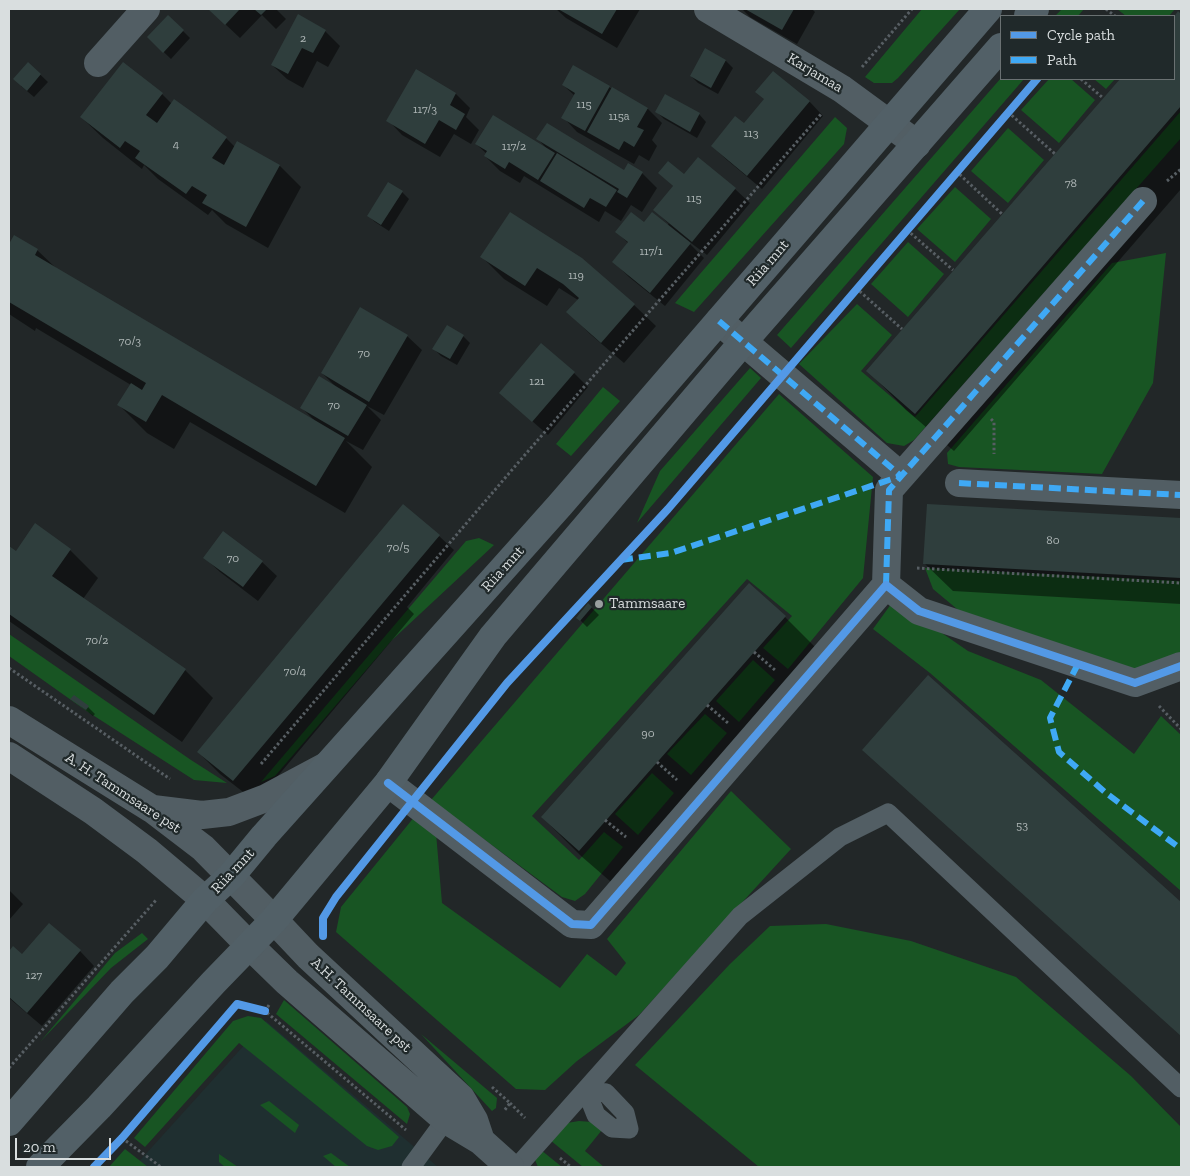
<!DOCTYPE html>
<style>
body{margin:0}
#map{position:relative;width:1190px;height:1176px;overflow:hidden;background:#222728;font-family:"Zilla Slab",serif}
canvas{display:block}
.frame{position:absolute;inset:0;border:10px solid #d9dedf;pointer-events:none}
.legend{position:absolute;left:1000px;top:15px;width:175px;height:65px;box-sizing:border-box;background:#20292a;border:1px solid #6a7172;margin:0;padding:6px 9px;list-style:none;font-size:15px;color:#d9dedf}
.legend li{display:flex;align-items:center;gap:10px;height:25px}
.legend b{width:25px;border:1px solid #6a7172}
.scale{position:absolute;left:15px;top:1138px;width:96px;height:22px;box-sizing:border-box;border:2px solid #d9dedf;border-top:0;padding-left:6px;font-size:15px;line-height:18px;white-space:nowrap;color:#d9dedf;-webkit-text-stroke:4px #20292a;paint-order:stroke}
</style>
<div id="map">
<canvas width="1190" height="1176"></canvas>
<div class="frame"></div>
<ul class="legend">
<li><b style="height:6px;background:#5399e6"></b>Cycle path</li>
<li><b style="height:6px;background:#3fa9f5"></b>Path</li>
</ul>
<div class="scale">20 m</div>
</div>
<script>
const c = document.querySelector('canvas').getContext('2d');
c.lineJoin = 'round';
function paint(path, color) { c.fillStyle = color; c.fill(path, 'evenodd'); }
const toPath = rows => new Path2D(rows.map(r => 'M' + r).join(''));
function strokePath(path, color, width, dash) { c.strokeStyle = color; c.lineWidth = width; c.lineCap = dash ? 'butt' : 'round'; c.setLineDash(dash || []); c.stroke(path); }
function label(font, color, halo, rows, align = 'center') {
  c.font = font + ' "Zilla Slab",serif'; c.lineWidth = 4.5; c.setLineDash([]); c.textBaseline = 'middle'; c.strokeStyle = halo; c.fillStyle = color; for (const [text, x, y, turn = 0] of rows) {
    c.save(); c.translate(x, y); c.rotate((+turn || 0) * Math.PI / 180); c.textAlign = isNaN(turn) ? turn : align; if (halo) c.strokeText(text, 0, 0); c.fillText(text, 0, 0); c.restore();
  }
}
paint(toPath([
 [266,1021,438,1167,134,1167]
]), '#1f2f30');
paint(toPath([
 [922,9,960,9,898,78,892,83,874,83,865,77],
 [1062,9,1084,9,1078,16,1055,16],
 [1117,9,1175,9,1169,16,1126,16],
 [1001,78,1024,79,791,348,777,335],
 [1049,79,1071,79,1095,100,1059,143,1021,110],
 [1094,79,1115,79,1106,89],
 [1181,111,1181,138,914,440,904,446,887,443,799,364,857,304,892,335,861,371,915,417],
 [835,117,847,128,844,144,694,312,675,303],
 [1008,128,1044,160,1008,203,971,171],
 [955,187,991,219,955,262,917,229],
 [908,242,944,274,908,317,871,284],
 [1166,253,1153,383,1102,474,959,467,948,464,947,453,1112,263],
 [750,368,761,378,637,523,660,471],
 [603,387,620,401,571,456,556,444],
 [779,394,873,477,863,578,788,669,763,648,792,616,747,579,532,816,579,860,604,832,623,847,585,894,575,901,562,897,431,800],
 [479,538,494,545,391,641,275,776,261,782,466,541],
 [925,568,1181,581,1181,653,1133,673,975,624,933,589],
 [894,600,968,651,1041,680,1134,754,1161,716,1181,735,1181,891,930,673,873,629],
 [9,634,191,760,227,783,194,780,88,712,9,656],
 [753,660,775,680,739,722,716,701],
 [705,714,727,733,691,775,667,754],
 [652,773,674,793,638,835,615,814],
 [731,791,791,849,639,1015,577,1061,545,1090,516,1089,336,932,341,907,415,816,436,833,442,903,560,988,587,954,616,976,626,963,607,939],
 [826,924,911,941,1016,977,1131,1076,1181,1127,1181,1167,759,1167,635,1065,730,964,770,926],
 [142,933,148,939,111,968,40,1042,115,953],
 [284,1000,407,1107,410,1114,407,1124,276,1014],
 [248,1016,261,1018,399,1137,392,1146,378,1150,367,1146,239,1043,145,1147,134,1138,233,1021],
 [421,1034,497,1098,496,1108,492,1111],
 [269,1101,299,1125,295,1133,260,1105],
 [579,1121,592,1122,602,1130,585,1151,604,1167,583,1167,550,1140,567,1123],
 [125,1149,148,1167,109,1167],
 [541,1150,562,1167,538,1167,535,1160],
 [331,1153,350,1167,336,1167,323,1156],
 [219,1154,238,1167,225,1167,219,1162]
]), '#185523');
paint(toPath([
 [209,9,276,9,286,19,276,29,262,15,240,38],
 [556,9,640,9,617,48,566,18],
 [742,9,812,9,815,12,797,44,750,17],
 [1179,13,1181,15,1181,189,954,451,906,410,868,371,1122,79,1174,79,1174,19],
 [168,16,190,38,171,59,148,37],
 [325,31,340,46,328,67,317,61,303,88,287,79,272,65],
 [706,50,726,61,733,68,718,94,698,83,691,76],
 [28,63,48,82,34,97,21,86],
 [573,67,648,109,662,123,652,140,657,146,649,161,639,155,634,164,577,132,563,117,575,96,563,85],
 [162,94,172,104,226,138,235,147,280,166,301,187,268,248,226,224,212,210,208,215,158,179,144,165,142,169,103,138,81,117],
 [456,94,470,108,466,117,479,130,471,144,454,134,440,157,402,135,388,120],
 [666,95,699,114,706,122,697,138,664,119,657,112],
 [809,101,823,116,762,189,727,160,712,146,744,125],
 [538,139,625,172,642,173,657,188,642,212,631,205,621,221,605,211,599,222,524,176,520,183,500,171,485,156,487,154,476,144,546,148],
 [659,173,684,176,735,189,750,203,707,255,691,243,690,244,704,258,665,306,629,277,614,262,629,244,617,232,644,224,667,225,669,224,655,210,674,187],
 [389,184,402,192,409,199,389,231,375,222,368,215],
 [14,237,37,250,57,269,315,421,302,408,335,386,322,373,407,336,422,350,384,415,367,406,381,420,363,450,346,441,372,467,345,513,190,422,174,449,147,433,119,405,131,385,36,328,35,331,9,314,9,246],
 [482,257,581,259,634,305,656,326,624,363,590,334,568,312,578,300,559,288,547,306,504,279],
 [447,327,463,336,470,343,457,365,441,356,434,349],
 [574,373,588,387,548,435,500,393],
 [928,506,1181,520,1181,604,953,591,924,563],
 [439,536,454,550,407,607,414,614,256,802,220,774,198,752],
 [9,548,16,553,70,550,98,578,83,599,185,670,213,698,182,742,9,621],
 [205,558,262,562,277,576,258,601,220,572],
 [749,584,785,617,824,656,618,888,581,856,542,817],
 [589,605,599,615,587,627,577,617],
 [928,677,1181,903,1181,1035,871,757],
 [72,699,88,707,95,714,93,716],
 [9,890,23,904,9,920],
 [13,948,22,956,80,951,94,966,42,1026,9,998,9,953]
]), '#0007');
paint(toPath([
 [208,9,240,9,225,25],
 [254,9,267,9,261,15],
 [558,9,617,9,602,34],
 [745,9,794,9,782,30],
 [1178,11,1181,14,1181,106,915,414,866,371,1120,79,1174,79,1174,17],
 [298,14,326,30,313,53,302,48,288,74,271,65],
 [168,15,184,30,163,53,147,37],
 [705,48,726,60,711,88,690,76],
 [28,62,41,74,27,91,13,79],
 [123,62,163,93,146,115,157,123,174,99,227,137,212,158,224,165,237,141,280,165,246,227,202,203,207,195,192,186,186,194,135,158,140,151,125,141,120,148,80,117],
 [573,65,610,86,585,131,561,118,575,93,562,85],
 [416,69,456,93,450,105,465,114,456,130,439,120,425,144,386,121],
 [773,71,810,101,747,176,711,146,735,116,744,123,764,99,755,92],
 [612,87,648,108,637,127,644,130,634,147,624,141,619,150,587,132],
 [665,94,700,113,690,132,655,112],
 [493,115,555,153,538,180,509,162,505,169,484,156,487,151,475,144],
 [547,123,624,170,628,163,643,172,627,198,617,192,619,189,536,139],
 [557,153,617,190,606,207,590,198,584,208,540,181],
 [698,157,736,188,692,242,653,210,673,186,658,173,668,161,684,174],
 [388,182,403,191,381,225,367,216],
 [510,212,582,258,635,304,601,343,566,312,579,298,563,284,537,268,525,286,480,257],
 [631,212,644,222,652,212,691,243,650,293,612,262,628,242,615,232],
 [14,235,38,249,35,255,345,438,316,486,162,395,146,422,117,405,131,383,142,390,146,383,9,302,9,244],
 [360,307,408,335,369,402,321,373],
 [447,325,464,335,450,359,432,349],
 [541,343,575,372,532,422,499,393],
 [319,376,367,405,348,436,300,408],
 [403,504,440,535,233,781,197,752],
 [927,504,1181,518,1181,578,923,564],
 [35,523,71,549,52,576,186,669,154,715,9,614,9,546,16,551],
 [223,531,263,561,243,587,203,558],
 [749,583,786,616,579,851,541,817],
 [588,603,592,607,580,621,576,618],
 [928,675,1181,902,1181,1036,862,750],
 [74,695,89,706,86,710,70,699],
 [49,923,81,950,27,1013,9,997,9,951,13,946,22,954]
]), '#2f3e3d');
strokePath(toPath([
 [1106,9,1115,16],
 [862,67,912,9],
 [1081,79,1103,98],
 [1008,112,1055,154],
 [956,171,1002,214],
 [1167,181,1181,169],
 [907,230,953,270],
 [856,288,902,329],
 [991,419,994,422,994,454],
 [917,568,1181,583],
 [754,652,775,670],
 [9,668,170,779],
 [707,705,728,723],
 [1159,706,1181,729],
 [657,762,677,780],
 [261,764,517,464,822,113],
 [605,820,626,837],
 [269,1005,265,1011,406,1130],
 [9,1068,157,899],
 [492,1087,510,1103,504,1111],
 [510,1103,525,1118],
 [122,1138,161,1167],
 [560,1158,571,1167]
]), '#575e63', 3, [2.5, 2.5]);
strokePath(toPath([
 [586,1090,606,1093,625,1113,629,1129,612,1128,596,1115,586,1090],
 [411,1167,452,1111],
 [517,1167,740,916,840,837,888,813,1181,1088]
]), '#525e64', 19);
strokePath(toPath([
 [708,9,842,89,917,144],
 [98,63,146,9],
 [719,321,901,476],
 [959,483,1181,495],
 [886,585,889,490,1143,201],
 [388,783,572,924,591,925,886,585,919,611,1135,683,1181,666],
 [274,920,308,956,461,1098,474,1120,481,1141],
 [250,946,287,982,446,1120,481,1141,510,1167]
]), '#525e64', 28);
strokePath(toPath([
 [9,720,152,809,203,848,274,920],
 [9,756,93,811,147,851,205,900,250,946],
 [153,809,202,815,229,812,266,798,326,766]
]), '#525e64', 28);
strokePath(toPath([
 [1028,16,1035,9],
 [9,1122,122,992,157,957,205,900,231,876,264,836,560,505,988,9],
 [40,1167,99,1107,213,983,274,920,388,783,493,636,743,342,1001,47]
]), '#526067', 28);
strokePath(toPath([
 [719,321,901,476],
 [959,483,1181,495],
 [621,560,671,553,901,476],
 [886,585,889,490,1143,201],
 [1078,664,1050,718,1059,752,1106,793,1181,849]
]), '#3fa9f5', 6, [12, 6]);
strokePath(toPath([
 [388,783,572,924,591,925,886,585,919,611,1135,683,1181,666],
 [323,936,323,918,336,897,507,683,668,509,1037,79],
 [94,1167,122,1138,237,1004,265,1011]
]), '#5399e6', 8);
for (const [x, y, r, color] of [
 [599,604,5,"#999e9f"]
]) { const dot = new Path2D(); dot.arc(x, y, r, 0, 2 * Math.PI); c.fillStyle = color; c.fill(dot); strokePath(dot, '#20292a', 2); }
label('12px', '#aeb6b6', null, [
 ["2",303,39],
 ["115",584,105],
 ["117/3",425,110],
 ["115a",619,117],
 ["113",751,134],
 ["4",176,145],
 ["117/2",514,147],
 ["78",1071,184],
 ["115",694,199],
 ["117/1",651,252],
 ["119",576,276],
 ["70/3",130,342],
 ["70",364,354],
 ["121",537,382],
 ["70",334,406],
 ["80",1053,541],
 ["70/5",398,548],
 ["70",233,559],
 ["70/2",97,641],
 ["70/4",295,672],
 ["90",648,734],
 ["53",1022,826],
 ["127",34,976]
]);
label('15px', '#d9dedf', '#20292a', [
 ["Karjamaa",815,73,31],
 ["Riia mnt",768,263,-49],
 ["Riia mnt",503,569,-48],
 ["A. H. Tammsaare pst",123,793,33],
 ["Riia mnt",233,871,-47],
 ["A.H. Tammsaare pst",361,1005,43]
]);
label('15px', '#d9dedf', '#20292a', [
 ["Tammsaare",609,604]
], 'left');
</script>
